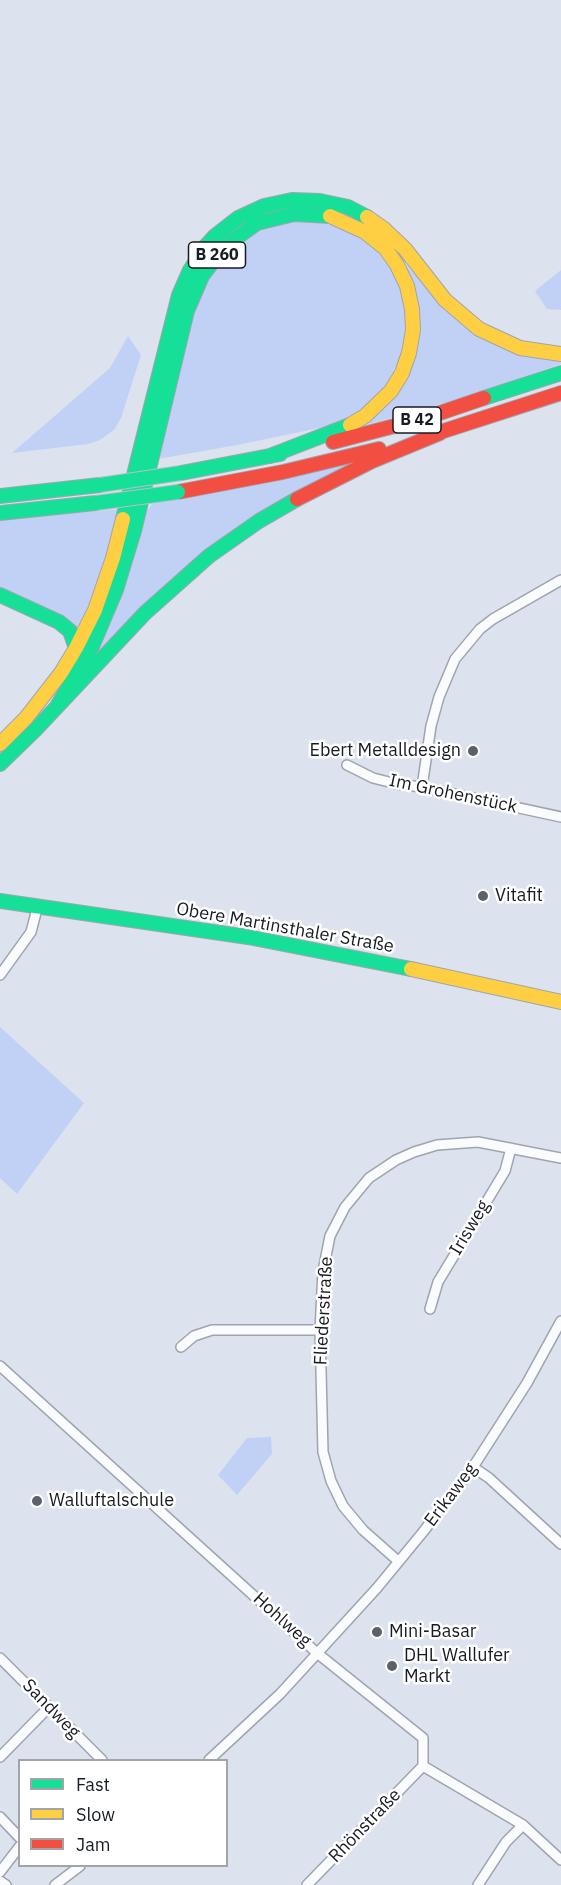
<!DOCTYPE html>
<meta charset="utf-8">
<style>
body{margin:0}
#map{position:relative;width:561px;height:1885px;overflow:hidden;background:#dce2ee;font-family:"IBM Plex Sans",sans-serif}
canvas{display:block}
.legend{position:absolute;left:18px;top:1759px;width:210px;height:108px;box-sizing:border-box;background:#fff;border:2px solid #a2a4a7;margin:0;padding:8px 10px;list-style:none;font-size:18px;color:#171b23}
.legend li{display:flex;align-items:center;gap:12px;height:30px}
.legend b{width:30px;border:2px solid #a2a4a7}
</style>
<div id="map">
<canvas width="561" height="1885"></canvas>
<ul class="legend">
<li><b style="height:8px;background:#16e098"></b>Fast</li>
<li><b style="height:8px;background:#ffcf43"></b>Slow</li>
<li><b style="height:8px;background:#f24e42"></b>Jam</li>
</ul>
</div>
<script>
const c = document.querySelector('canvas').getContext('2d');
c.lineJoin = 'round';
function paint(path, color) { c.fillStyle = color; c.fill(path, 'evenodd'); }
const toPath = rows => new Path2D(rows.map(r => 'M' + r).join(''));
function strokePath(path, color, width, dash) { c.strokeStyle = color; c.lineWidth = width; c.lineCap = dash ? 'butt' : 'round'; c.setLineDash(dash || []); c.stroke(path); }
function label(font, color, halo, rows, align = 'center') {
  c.font = font + ' "IBM Plex Sans",sans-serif'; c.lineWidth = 5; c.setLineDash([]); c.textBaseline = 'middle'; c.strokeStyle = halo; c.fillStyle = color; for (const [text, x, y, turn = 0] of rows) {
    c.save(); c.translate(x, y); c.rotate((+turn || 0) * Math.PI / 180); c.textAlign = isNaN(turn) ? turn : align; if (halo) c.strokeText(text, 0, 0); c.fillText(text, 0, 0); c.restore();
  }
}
paint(toPath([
 [305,217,365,236,402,283,408,342,380,397,339,424,237,445,158,459,189,327,213,268,252,231],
 [403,262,452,312,561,356,561,364,462,398,361,426,410,367],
 [561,270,561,310,547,309,535,291],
 [128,336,141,355,121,418,114,430,100,440,88,444,12,453,110,368],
 [361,458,302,491,92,657,145,513,154,502],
 [123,509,78,634,0,588,0,519],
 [0,1027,84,1103,17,1194,0,1178],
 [271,1437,272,1454,237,1495,218,1475,247,1438]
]), '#c1d1f6');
const street = toPath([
 [347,765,373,778,397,784,422,787,561,817],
 [422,787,431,726,439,697,455,659,480,629,493,619,561,580],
 [0,975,31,932,38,905],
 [430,1309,438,1282,505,1171,511,1148],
 [181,1347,194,1336,212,1330,320,1330],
 [0,1366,317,1653,423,1738,423,1766,523,1825,561,1860],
 [473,1467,489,1478,561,1544],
 [398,1561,363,1530,343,1506,331,1481,323,1452,320,1330,323,1271,330,1236,345,1207,369,1178,396,1160,414,1152,437,1145,478,1142,561,1158],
 [0,1658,102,1760],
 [0,1757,49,1707],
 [209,1760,280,1694,377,1588,423,1532,473,1467,527,1383,561,1321],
 [0,1817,20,1838],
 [0,1872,20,1846],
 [0,1881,6,1885],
 [55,1885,80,1866],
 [307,1885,423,1766],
 [478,1885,506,1842,523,1825]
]);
const fast = toPath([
 [484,398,561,373],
 [270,456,350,425],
 [181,473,280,454],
 [0,496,100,485],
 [0,513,96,503],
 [123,519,179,295,190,270,205,247,215,236,238,218,264,206,292,200,320,201,348,207,367,217],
 [0,595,59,622,70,631,76,648],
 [56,708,91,649,116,590,134,531,187,311,202,276,225,246,257,223,294,214,330,216],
 [0,764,36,729,145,613,209,556,259,521,297,499],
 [0,901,248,937,411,969]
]);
const slow = toPath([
 [330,216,365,232,385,248,397,265,407,286,412,309,413,330,409,353,402,373,391,391,365,416,350,425],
 [367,217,384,229,405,249,445,300,479,329,520,348,561,354],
 [0,744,26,718,61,673,76,648,95,610,113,558,123,519],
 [411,969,561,1002]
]);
const jam = toPath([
 [428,436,561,393],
 [333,442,425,418,484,398],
 [178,492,283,472,379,449],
 [297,499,372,461,440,433]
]);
strokePath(street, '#a0a4ae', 12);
strokePath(fast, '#a0a4ae', 16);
strokePath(slow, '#a0a4ae', 16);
strokePath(jam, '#a0a4ae', 16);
strokePath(street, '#fafbfc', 9);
strokePath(fast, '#16e098', 14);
strokePath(slow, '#ffcf43', 14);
strokePath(jam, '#f24e42', 14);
const fastBridge = toPath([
 [100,485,181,473],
 [96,503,178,492]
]);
strokePath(fastBridge, '#bbbec4', 16, []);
strokePath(fastBridge, '#16e098', 14);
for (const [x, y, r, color] of [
 [473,751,6,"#5c616a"],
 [483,896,6,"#5c616a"],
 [37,1501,6,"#5c616a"],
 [377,1632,6,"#5c616a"],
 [392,1666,6,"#5c616a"]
]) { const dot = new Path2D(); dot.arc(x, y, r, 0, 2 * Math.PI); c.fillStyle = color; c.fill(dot); strokePath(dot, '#fff', 2); }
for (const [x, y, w] of [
 [217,255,57],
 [417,420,48]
]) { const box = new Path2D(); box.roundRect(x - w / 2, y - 13, w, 26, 4.5); c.fillStyle = '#fff'; c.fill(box); strokePath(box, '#171b23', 1.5); }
label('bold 16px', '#171b23', null, [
 ["B 260",217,255],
 ["B 42",417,420]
]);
label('18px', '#171b23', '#fff', [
 ["Ebert Metalldesign",461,751,"right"],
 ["Vitafit",495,896],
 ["Walluftalschule",49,1501],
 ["Mini-Basar",389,1632],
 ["DHL Wallufer",404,1656],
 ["Markt",404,1677]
], 'left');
label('18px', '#171b23', '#fff', [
 ["Im Grohenstück",453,794,12],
 ["Obere Martinsthaler Straße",285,928,10],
 ["Irisweg",470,1228,-59],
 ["Fliederstraße",324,1311,-87],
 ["Erikaweg",451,1495,-53],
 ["Hohlweg",282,1620,42],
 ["Sandweg",51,1709,46],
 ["Rhönstraße",365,1826,-46]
]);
</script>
